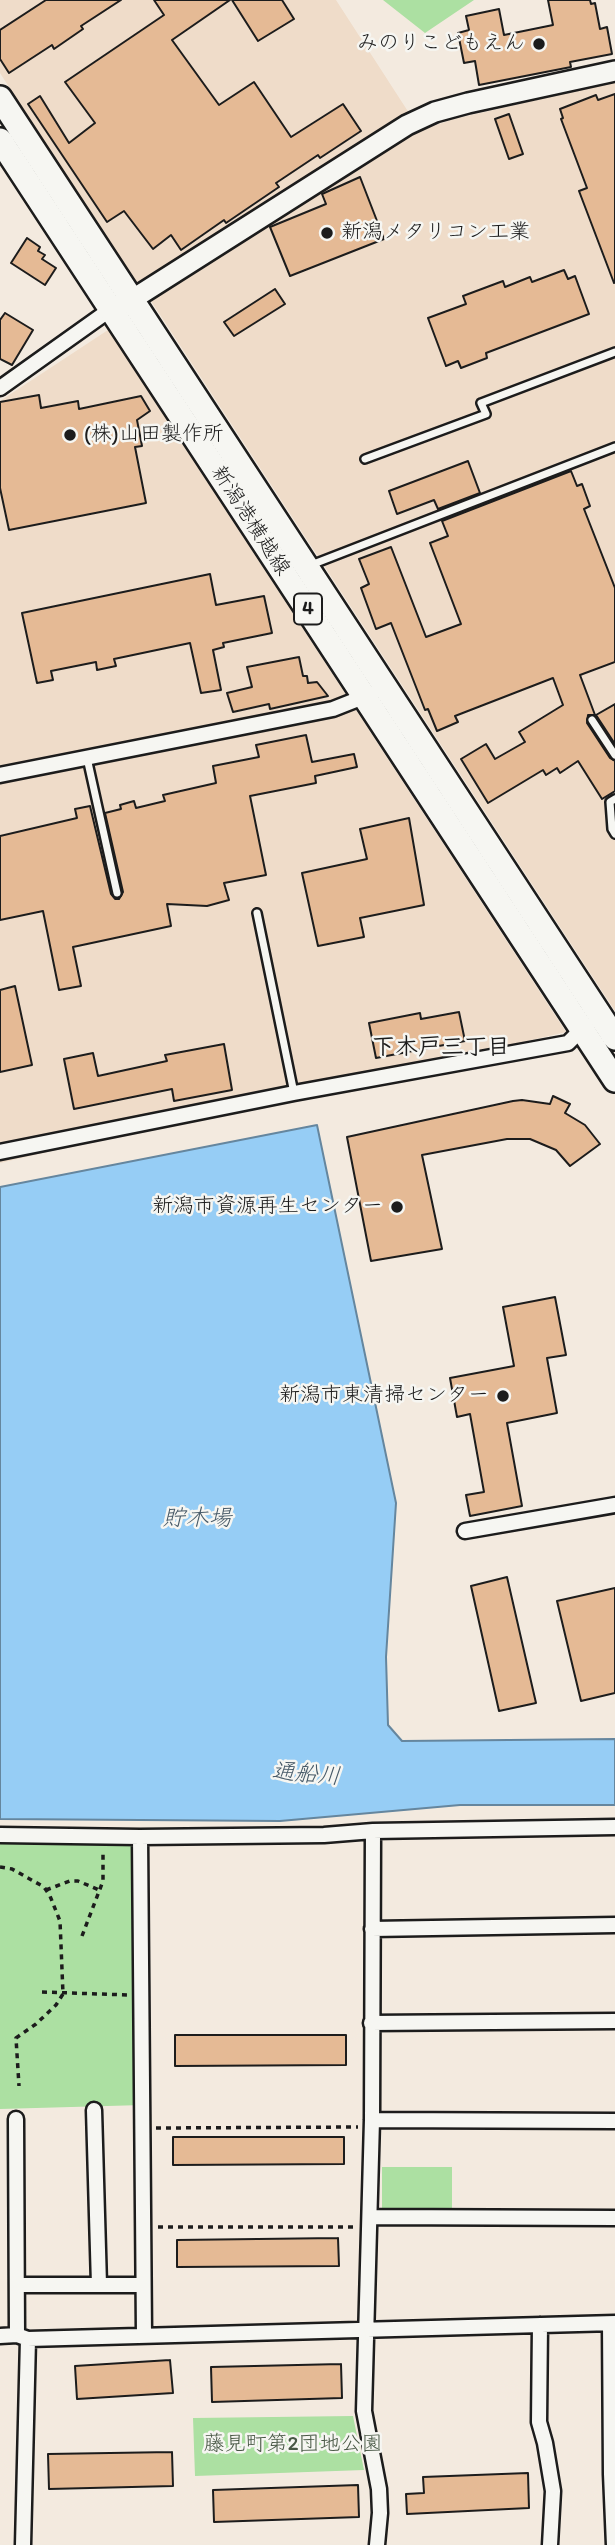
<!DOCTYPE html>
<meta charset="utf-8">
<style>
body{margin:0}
canvas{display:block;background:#f3eadf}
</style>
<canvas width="615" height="2545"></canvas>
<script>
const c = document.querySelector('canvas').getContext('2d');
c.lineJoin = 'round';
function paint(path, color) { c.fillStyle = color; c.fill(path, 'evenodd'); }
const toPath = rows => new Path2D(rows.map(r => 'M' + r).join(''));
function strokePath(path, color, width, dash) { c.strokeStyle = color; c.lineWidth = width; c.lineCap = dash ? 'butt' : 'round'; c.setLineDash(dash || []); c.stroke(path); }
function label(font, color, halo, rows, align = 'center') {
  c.font = font + ' Itim,"Klee One",sans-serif'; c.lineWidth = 5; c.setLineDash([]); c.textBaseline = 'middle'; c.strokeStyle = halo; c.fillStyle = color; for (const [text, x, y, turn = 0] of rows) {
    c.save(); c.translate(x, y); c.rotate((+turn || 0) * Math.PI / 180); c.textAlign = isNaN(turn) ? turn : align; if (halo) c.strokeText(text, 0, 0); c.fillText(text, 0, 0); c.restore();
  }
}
paint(toPath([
 [0,0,336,0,409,113,138,287,0,73],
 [615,82,615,1011,151,301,400,137,454,119],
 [108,330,566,1032,0,1163,0,401]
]), '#efdcc9');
paint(toPath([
 [383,0,474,0,425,33],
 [0,1835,140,1837,143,2105,0,2109],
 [382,2167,452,2167,452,2210,382,2211],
 [353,2416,364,2470,195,2476,193,2418]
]), '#ace0a2');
const water = toPath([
 [317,1125,396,1503,386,1657,388,1725,402,1741,615,1739,615,1805,460,1805,280,1821,0,1819,0,1187,317,1125]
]);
paint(water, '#96cdf5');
strokePath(water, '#65869e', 2);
const building = toPath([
 [46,0,121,0,81,26,83,29,54,49,52,45,9,73,0,59,0,30,46,0],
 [154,0,230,0,172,40,219,105,254,82,291,137,343,104,361,131,320,158,318,155,276,183,279,187,226,223,224,220,181,250,171,235,153,249,124,211,107,222,28,104,40,96,69,143,95,123,65,82,164,15,154,0],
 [232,0,282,0,294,19,258,41,232,0],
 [548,0,590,0,591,4,595,3,600,29,607,27,612,54,570,62,571,67,479,85,475,61,464,63,458,33,469,30,466,16,499,9,504,35,553,25,548,0],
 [615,94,615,282,614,283,579,191,587,188,561,119,563,118,560,109,596,95,598,100,615,94],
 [509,114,523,154,509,159,495,119,509,114],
 [360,177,384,239,290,276,270,227,326,204,322,194,360,177],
 [27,238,40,247,38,251,45,255,42,259,56,268,45,285,11,263,27,238],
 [564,270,568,279,575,276,589,314,486,353,487,358,461,368,458,361,446,366,428,318,466,304,463,296,503,281,505,287,530,277,532,282,564,270],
 [275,289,285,304,234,336,224,322,275,289],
 [5,313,33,330,12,365,0,359,0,320,5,313],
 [39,395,41,408,78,401,79,409,141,396,150,411,137,420,142,446,135,447,146,503,9,530,0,488,0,402,39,395],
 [468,461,480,493,438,509,434,500,397,514,389,491,468,461],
 [571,471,577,486,582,484,590,506,584,509,615,588,615,662,580,675,595,715,588,715,587,723,610,758,615,761,615,791,602,799,578,761,560,773,557,768,546,775,543,770,488,803,461,759,486,744,495,759,525,742,519,732,563,705,553,678,455,716,458,722,437,731,428,709,425,710,391,623,376,629,361,588,369,584,359,559,391,547,426,637,461,624,430,543,448,536,442,521,571,471],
 [210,574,216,605,264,596,272,633,223,643,224,647,213,650,221,690,201,693,190,643,114,659,116,666,97,670,96,662,51,671,53,680,37,683,22,613,210,574],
 [299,657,303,676,307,676,308,683,317,682,328,696,270,709,269,704,233,712,227,693,252,687,247,667,299,657],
 [615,704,615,744,596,715,615,704],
 [306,735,312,762,354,754,357,767,315,776,316,783,250,796,266,875,224,883,229,900,207,906,167,904,171,926,73,947,81,986,59,990,43,911,0,920,0,836,77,818,75,809,90,806,111,894,115,899,119,899,123,892,105,813,121,809,120,805,134,801,136,808,165,801,163,795,216,783,213,766,259,757,256,745,306,735],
 [409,818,424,905,360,918,364,937,318,946,302,873,367,859,360,829,409,818],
 [15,986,32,1065,0,1072,0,990,15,986],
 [459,1012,465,1041,376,1058,369,1023,420,1013,421,1019,459,1012],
 [224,1044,232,1090,174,1101,172,1089,74,1109,64,1059,93,1053,98,1076,167,1061,165,1055,224,1044],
 [553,1096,570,1104,565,1113,585,1125,600,1144,570,1166,556,1150,530,1139,507,1139,422,1155,442,1249,371,1261,347,1137,513,1101,522,1100,550,1104,553,1096],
 [555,1297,566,1355,547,1358,557,1413,507,1423,522,1506,470,1516,466,1495,484,1492,470,1414,457,1417,450,1378,514,1366,503,1307,555,1297],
 [507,1577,536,1703,499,1711,471,1586,507,1577],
 [615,1588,615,1693,581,1701,557,1601,615,1588],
 [175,2035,346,2035,346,2065,175,2066,175,2035],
 [173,2137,344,2137,344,2164,173,2165,173,2137],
 [338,2238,339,2266,177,2267,177,2240,338,2238],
 [170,2360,173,2393,77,2399,75,2366,170,2360],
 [341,2364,342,2398,212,2402,211,2367,341,2364],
 [172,2452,173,2486,49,2489,48,2454,172,2452],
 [528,2473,529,2508,407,2514,406,2494,424,2493,423,2477,528,2473],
 [358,2485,359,2517,214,2522,213,2490,358,2485]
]);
paint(building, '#e5ba95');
strokePath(building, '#1c1c1c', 2);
const lane = toPath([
 [365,459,486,414,481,403,615,352],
 [311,565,615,447],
 [592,720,615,755],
 [87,758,117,893],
 [615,799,610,802,612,829,615,834],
 [257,913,294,1093]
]);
const street = toPath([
 [0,388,111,309],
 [0,775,333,709,371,694],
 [0,1152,294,1093,568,1043,586,1025],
 [465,1531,615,1505],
 [373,1831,372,2120,364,2411,379,2489,380,2513,377,2545],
 [0,1835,140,1837,324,1835,373,1831,615,1827],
 [140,1837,144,2335],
 [372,1929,615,1925],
 [371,2023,615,2021],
 [94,2110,99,2285],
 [16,2119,17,2335],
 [372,2120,615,2121],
 [370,2217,615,2218],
 [17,2285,143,2285],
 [610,2324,611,2474,614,2545],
 [540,2325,539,2422,545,2443,553,2491,550,2545],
 [0,2336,17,2335,28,2339,615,2323],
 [23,2545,28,2339]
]);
const secondary = toPath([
 [119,306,133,299,407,125,435,112,468,103,615,71]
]);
const primary = toPath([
 [0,98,615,1038],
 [0,140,615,1080]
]);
strokePath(lane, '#1c1c1c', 12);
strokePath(street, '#1c1c1c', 19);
strokePath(secondary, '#1c1c1c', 24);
strokePath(primary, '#1c1c1c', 28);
strokePath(toPath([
 [0,1867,12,1869,44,1887,50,1896,60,1921,63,1994,56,2005,36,2024,16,2038,19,2086],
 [46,1890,70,1881,78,1881,99,1890],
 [82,1936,103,1881,103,1852],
 [42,1992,128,1995],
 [156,2128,358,2127],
 [158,2227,353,2227]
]), '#1c1c1c', 3.5, [5, 5]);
strokePath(lane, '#f6f6f2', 7);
strokePath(street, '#f6f6f2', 14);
strokePath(secondary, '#f6f6f2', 19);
strokePath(primary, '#f6f6f2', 23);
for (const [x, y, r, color] of [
 [539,44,7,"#1c1c1c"],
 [327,233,7,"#1c1c1c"],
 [70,435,7,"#1c1c1c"],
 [397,1207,7,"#1c1c1c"],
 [503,1396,7,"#1c1c1c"]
]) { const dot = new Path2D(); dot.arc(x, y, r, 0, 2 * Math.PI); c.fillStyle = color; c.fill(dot); strokePath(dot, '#f6f6f2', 2.5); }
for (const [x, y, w] of [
 [308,609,28]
]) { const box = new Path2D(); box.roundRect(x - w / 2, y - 15.5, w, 31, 5); c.fillStyle = '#f6f6f2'; c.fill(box); strokePath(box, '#1c1c1c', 2); }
label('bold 19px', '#1c1c1c', null, [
 ["4",308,609]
]);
label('21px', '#1c1c1c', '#f6f6f2', [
 ["みのりこどもえん",525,44],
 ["新潟メタリコン工業",341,233,"left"],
 ["(株)山田製作所",84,435,"left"],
 ["新潟市資源再生センター",383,1207],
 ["新潟市東清掃センター",489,1396]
], 'right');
label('21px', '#1c1c1c', '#f6f6f2', [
 ["新潟港横越線",250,521,57]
]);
label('21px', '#475744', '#f6f6f2', [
 ["藤見町第2団地公園",293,2445]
]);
label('bold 23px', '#1c1c1c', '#f6f6f2', [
 ["下木戸三丁目",441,1048]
]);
label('italic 23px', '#475a68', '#f6f6f2', [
 ["貯木場",197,1519],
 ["通船川",306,1775,5]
]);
</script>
